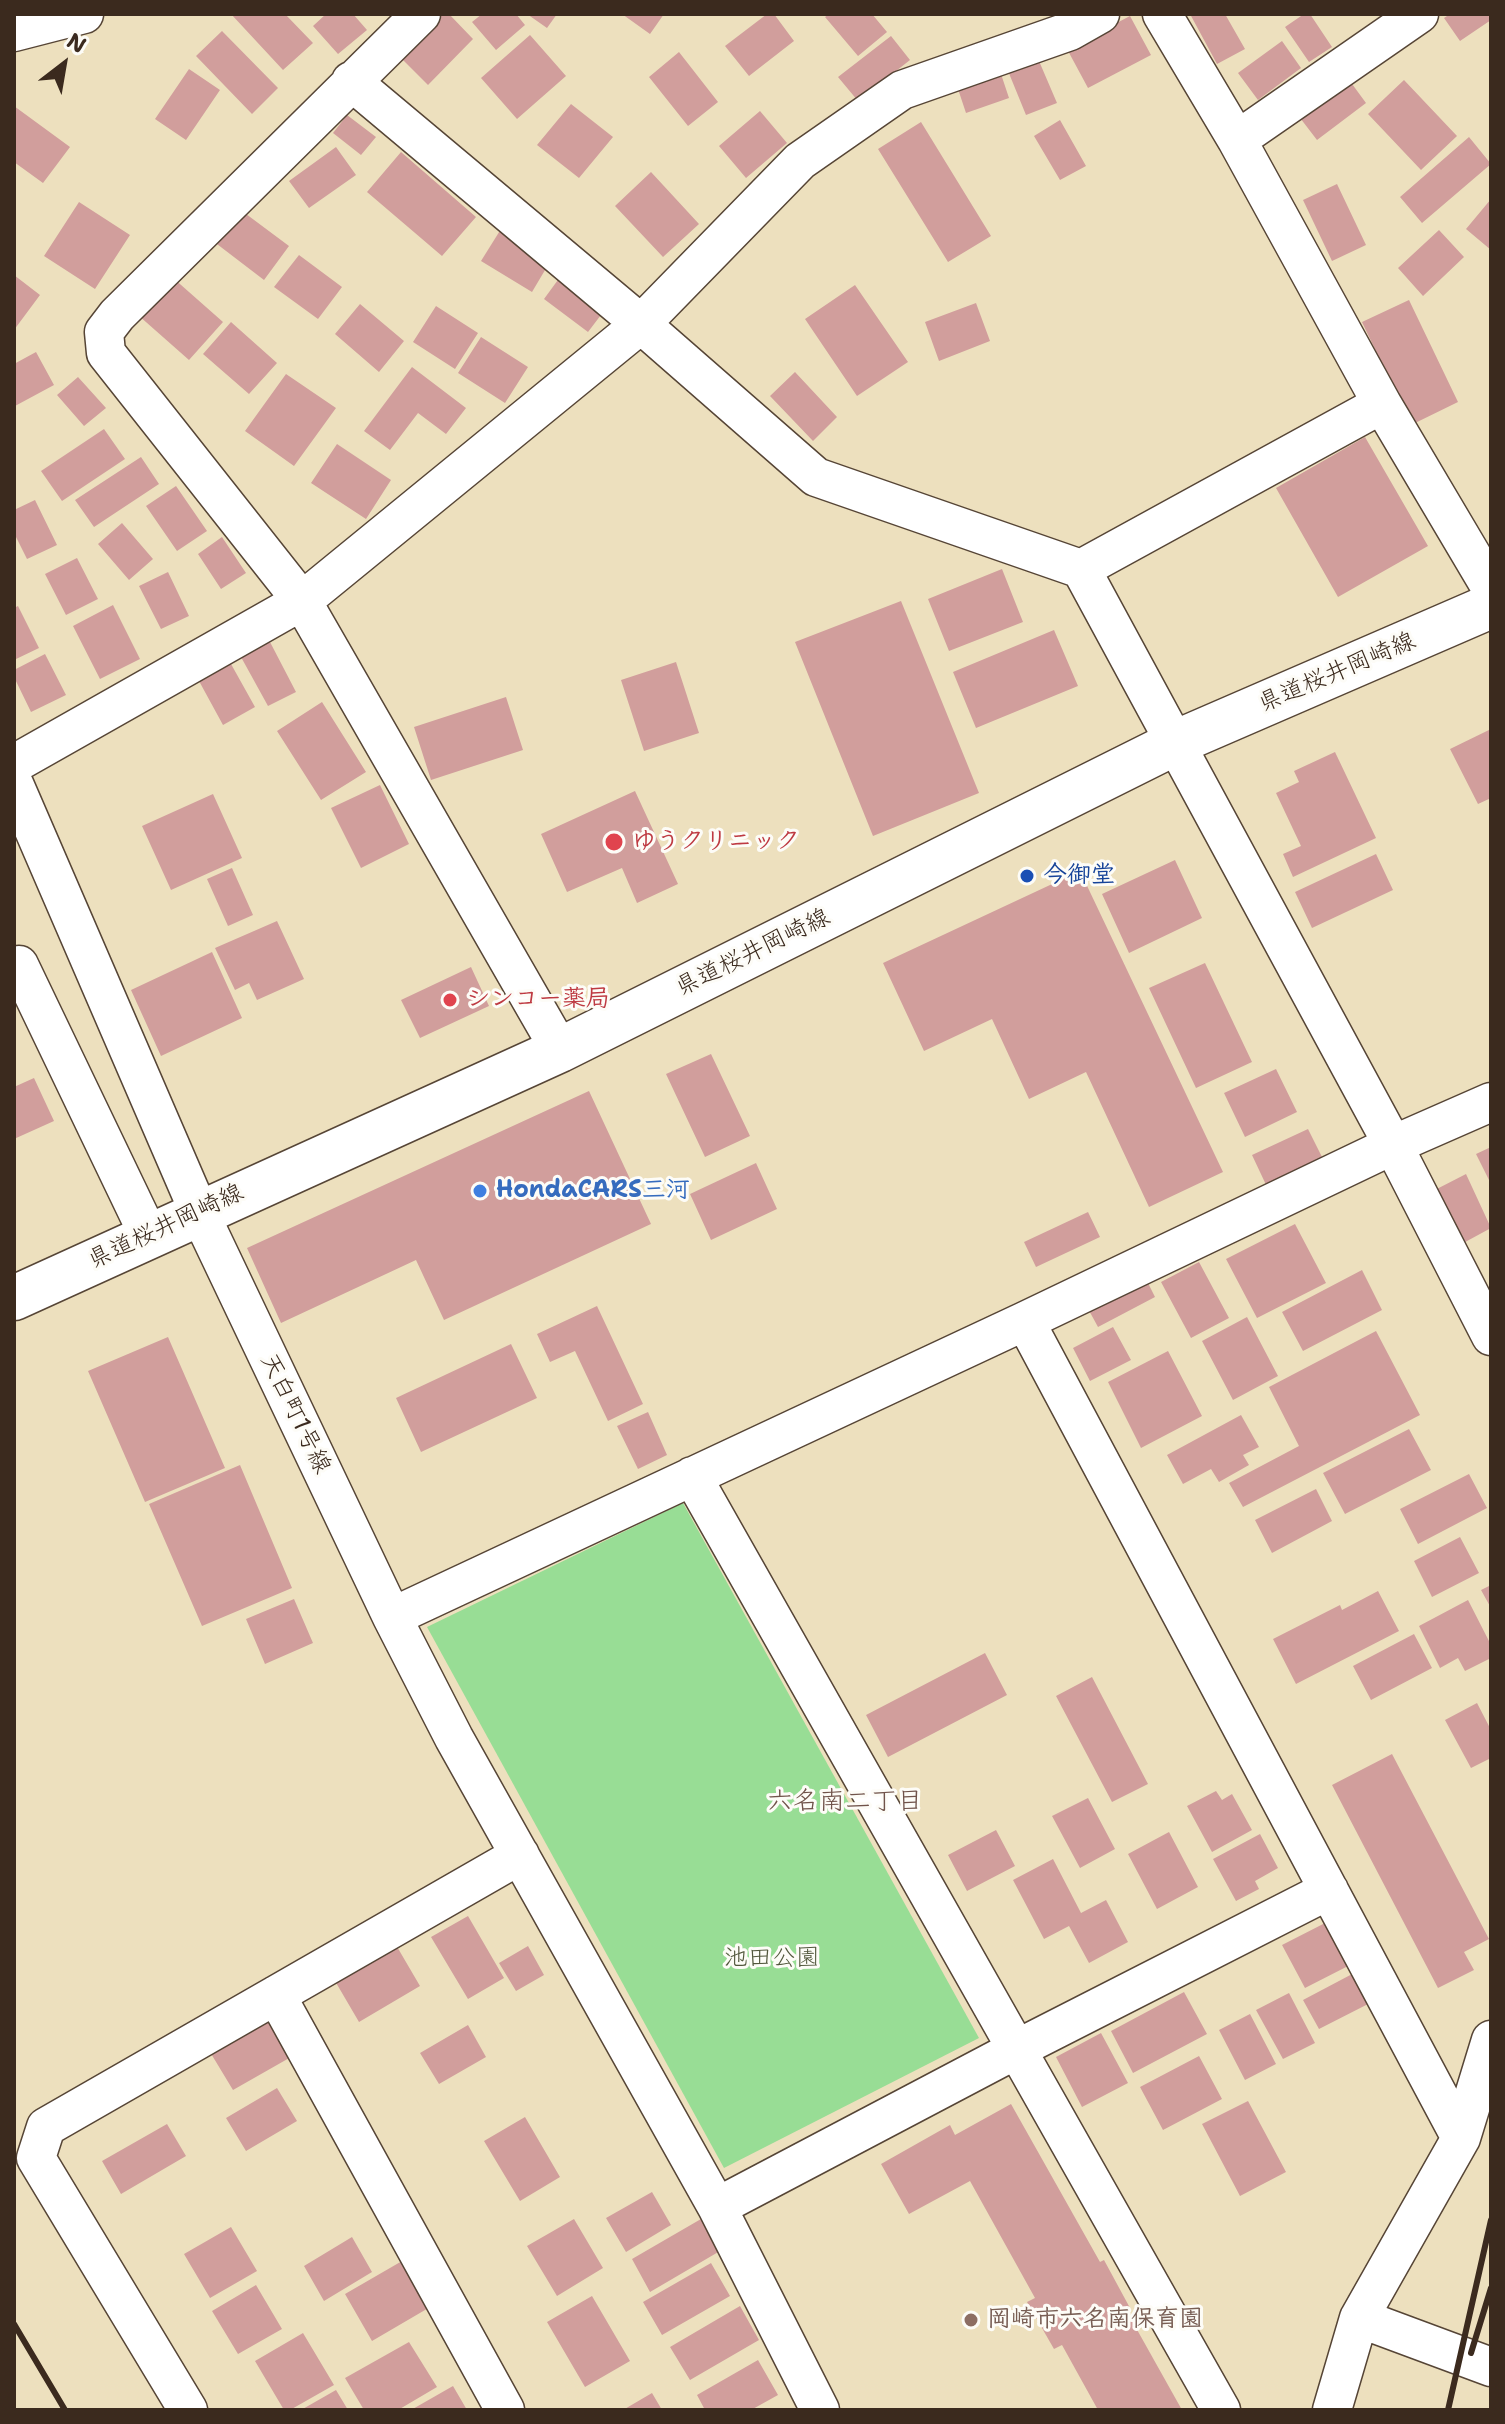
<!DOCTYPE html>
<meta charset="utf-8">
<style>
body{margin:0}
#map{position:relative;width:1505px;height:2424px;overflow:hidden;background:#ede0be;font-family:"Shantell Sans",sans-serif}
canvas{display:block}
.frame{position:absolute;inset:0;border:16px solid #3b2a1e;pointer-events:none}
.north{position:absolute;left:24px;top:24px;width:80px;height:80px;-webkit-text-stroke:6px #fdfcf7;paint-order:stroke;rotate:31deg;font-size:22px;font-weight:700;line-height:32px;text-align:center;color:#3b2a1e}
.north::after{content:'';display:block;margin:auto;width:28px;height:36px;background:#3b2a1e;clip-path:polygon(50% 0,100% 100%,50% 72%,0 100%)}
</style>
<div id="map">
<canvas width="1505" height="2424"></canvas>
<div class="frame"></div>
<div class="north">N</div>
</div>
<script>
const c = document.querySelector('canvas').getContext('2d');
c.lineJoin = 'round';
function paint(path, color) { c.fillStyle = color; c.fill(path, 'evenodd'); }
const toPath = rows => new Path2D(rows.map(r => 'M' + r).join(''));
function strokePath(path, color, width, dash) { c.strokeStyle = color; c.lineWidth = width; c.lineCap = dash ? 'butt' : 'round'; c.setLineDash(dash || []); c.stroke(path); }
function label(font, color, halo, rows, align = 'center') {
  c.font = font + ' "Shantell Sans","Klee One",sans-serif'; c.lineWidth = 6; c.setLineDash([]); c.textBaseline = 'middle'; c.strokeStyle = halo; c.fillStyle = color; for (const [text, x, y, turn = 0] of rows) {
    c.save(); c.translate(x, y); c.rotate((+turn || 0) * Math.PI / 180); c.textAlign = isNaN(turn) ? turn : align; if (halo) c.strokeText(text, 0, 0); c.fillText(text, 0, 0); c.restore();
  }
}
paint(toPath([
 [683,1503,979,2038,724,2168,427,1627]
]), '#98dd95');
paint(toPath([
 [231,14,285,14,313,43,283,70],
 [326,14,353,14,367,30,338,54,313,26],
 [437,14,449,14,473,39,428,85,397,54],
 [482,14,516,14,525,25,496,50,472,22],
 [527,14,557,14,547,28],
 [622,14,664,14,650,34],
 [767,14,774,14,794,41,749,76,725,46],
 [829,14,872,14,887,32,858,56,825,17],
 [1190,14,1225,14,1245,49,1217,64],
 [1304,14,1310,14,1332,47,1309,62,1285,27],
 [1450,14,1491,14,1491,20,1460,41,1444,18],
 [1130,16,1151,55,1088,88,1067,49],
 [222,31,278,88,252,114,196,56],
 [530,35,566,76,517,119,481,78],
 [891,36,910,60,858,101,838,77],
 [1282,41,1301,68,1258,100,1238,73],
 [679,52,718,102,688,126,649,77],
 [1036,54,1057,103,1026,115,1006,66],
 [999,68,1009,98,966,113,956,83],
 [189,69,220,90,186,140,155,119],
 [1344,73,1366,103,1317,140,1294,110],
 [1404,80,1457,136,1421,170,1368,114],
 [571,104,613,137,579,178,537,145],
 [14,106,70,147,43,183,14,162],
 [760,111,787,143,746,178,719,146],
 [347,115,376,137,361,155,333,133],
 [1060,120,1086,166,1060,180,1034,136],
 [921,122,991,236,948,262,878,149],
 [1469,137,1491,164,1422,223,1400,197],
 [336,147,356,175,309,208,289,181],
 [401,152,476,217,442,256,367,192],
 [651,172,699,224,663,257,615,206],
 [1337,184,1366,245,1332,261,1303,200],
 [1491,199,1491,250,1466,229],
 [79,202,130,235,95,289,44,256],
 [238,208,289,246,264,280,213,241],
 [501,229,551,260,532,292,481,261],
 [1439,230,1464,257,1423,296,1398,268],
 [299,255,342,287,318,319,274,287],
 [563,273,607,307,588,332,544,299],
 [14,275,40,295,14,330],
 [172,277,223,322,189,360,138,315],
 [855,285,908,362,857,396,805,319],
 [1409,300,1458,402,1411,425,1362,322],
 [976,303,990,341,939,361,925,322],
 [360,304,404,341,379,372,335,334],
 [436,306,478,333,455,369,413,342],
 [231,322,277,363,249,394,203,354],
 [481,337,528,367,505,403,458,373],
 [36,352,54,385,15,406,14,364],
 [412,367,466,408,446,434,418,413,390,450,364,431],
 [795,372,837,417,813,441,770,396],
 [286,374,336,408,294,466,245,431],
 [78,377,106,408,84,426,57,395],
 [104,429,125,459,62,501,41,471],
 [1365,437,1428,546,1338,597,1276,488],
 [337,444,391,480,366,519,311,483],
 [141,457,159,484,94,527,75,500],
 [176,486,207,531,177,551,146,506],
 [35,500,57,545,27,559,14,533,14,510],
 [122,523,153,559,129,580,98,544],
 [222,537,246,573,221,589,198,554],
 [77,558,98,599,66,615,45,574],
 [1002,569,1023,622,949,651,928,599],
 [168,572,189,616,161,629,139,586],
 [901,601,979,793,873,836,795,642],
 [113,605,140,659,100,679,73,626],
 [18,606,39,648,14,660,14,608],
 [1054,630,1078,686,976,728,953,672],
 [270,642,296,692,268,706,241,657],
 [45,654,66,695,31,712,14,677,14,670],
 [676,662,699,733,644,751,621,680],
 [231,664,255,707,223,725,199,681],
 [506,697,523,750,431,780,414,727],
 [322,702,366,772,321,800,277,731],
 [1491,729,1491,798,1478,804,1450,749],
 [1335,752,1376,838,1293,877,1283,854,1301,846,1276,793,1299,782,1294,771],
 [380,785,409,844,361,868,331,808],
 [635,791,678,884,637,903,622,868,567,892,541,834],
 [213,794,242,858,171,890,142,826],
 [1376,854,1393,890,1312,928,1295,892],
 [1175,860,1202,918,1129,953,1102,894],
 [232,868,253,915,228,926,207,879],
 [1080,871,1223,1172,1149,1207,1086,1072,1029,1099,992,1019,924,1051,883,963],
 [277,921,304,979,257,1000,249,983,235,990,215,948],
 [212,952,242,1018,161,1056,131,990],
 [1205,963,1252,1062,1196,1088,1149,988],
 [471,967,489,1006,420,1038,401,1000],
 [711,1054,750,1136,705,1157,666,1074],
 [1276,1069,1297,1112,1245,1137,1224,1093],
 [34,1078,54,1121,14,1139,14,1087],
 [589,1091,651,1224,444,1320,416,1260,281,1323,247,1248],
 [1308,1129,1325,1163,1268,1189,1252,1155],
 [1491,1147,1491,1184,1476,1154],
 [756,1163,777,1209,711,1240,690,1194],
 [1466,1174,1491,1228,1456,1247,1429,1193],
 [1088,1212,1100,1237,1036,1267,1024,1242],
 [1295,1224,1326,1283,1257,1318,1226,1259],
 [1199,1262,1229,1318,1191,1338,1161,1282],
 [1362,1270,1382,1310,1303,1351,1282,1312],
 [1144,1275,1155,1297,1098,1327,1086,1305],
 [597,1306,643,1404,608,1421,575,1351,550,1362,537,1334],
 [1247,1317,1278,1376,1233,1400,1202,1341],
 [1113,1327,1131,1360,1090,1381,1073,1348],
 [1376,1331,1420,1415,1243,1507,1229,1483,1299,1446,1269,1387],
 [168,1337,225,1468,145,1502,88,1371],
 [511,1344,537,1398,421,1452,396,1398],
 [1168,1351,1202,1416,1141,1448,1108,1382],
 [648,1412,667,1455,638,1469,617,1426],
 [1241,1415,1259,1447,1243,1455,1249,1465,1219,1482,1211,1469,1183,1484,1167,1455],
 [1409,1429,1431,1470,1345,1514,1323,1473],
 [240,1465,292,1588,202,1626,149,1504],
 [1469,1474,1487,1508,1418,1544,1400,1509],
 [1316,1489,1332,1521,1272,1553,1255,1520],
 [1460,1537,1479,1573,1432,1597,1414,1561],
 [1491,1585,1491,1608,1481,1590],
 [1378,1591,1399,1631,1296,1684,1273,1639,1340,1605,1342,1610],
 [294,1599,313,1643,265,1664,246,1619],
 [1468,1600,1491,1645,1491,1658,1465,1671,1458,1658,1440,1668,1419,1626],
 [1414,1634,1432,1668,1371,1700,1353,1666],
 [985,1653,1007,1695,888,1757,866,1715],
 [1092,1677,1148,1784,1112,1802,1056,1696],
 [1477,1703,1491,1730,1491,1758,1471,1768,1445,1720],
 [1392,1754,1489,1939,1464,1952,1474,1970,1438,1988,1332,1785],
 [1216,1791,1222,1800,1232,1794,1252,1830,1212,1852,1187,1806],
 [1088,1798,1115,1849,1080,1868,1052,1816],
 [996,1830,1015,1866,967,1891,948,1855],
 [1169,1832,1198,1887,1157,1909,1128,1854],
 [1260,1834,1278,1868,1255,1881,1259,1889,1236,1901,1213,1859],
 [1053,1859,1081,1913,1106,1900,1128,1942,1089,1963,1069,1926,1044,1939,1013,1880],
 [468,1916,504,1978,468,1999,431,1937],
 [1329,1921,1352,1964,1305,1988,1282,1945],
 [396,1945,420,1986,359,2022,335,1981],
 [528,1946,544,1975,516,1991,499,1963],
 [1356,1972,1372,2002,1319,2029,1303,2000],
 [1184,1992,1207,2034,1133,2073,1111,2031],
 [1289,1993,1315,2043,1283,2059,1256,2010],
 [1250,2014,1276,2064,1245,2080,1219,2030],
 [269,2018,291,2057,233,2090,210,2052],
 [468,2025,486,2057,439,2084,420,2053],
 [1101,2033,1128,2083,1082,2107,1056,2057],
 [1199,2056,1222,2099,1163,2130,1140,2087],
 [277,2088,297,2121,246,2151,226,2118],
 [1248,2101,1286,2172,1240,2196,1202,2124],
 [1011,2104,1100,2262,1104,2260,1130,2308,1126,2310,1182,2410,1098,2410,1062,2345,1054,2349,1027,2302,1035,2298,970,2181,909,2214,881,2164,950,2125,955,2135],
 [525,2117,560,2177,520,2201,484,2141],
 [167,2124,186,2156,121,2194,102,2161],
 [652,2192,671,2225,626,2252,606,2218],
 [574,2219,603,2268,557,2296,527,2246],
 [701,2219,720,2251,650,2292,632,2259],
 [231,2227,257,2271,210,2298,184,2254],
 [352,2237,372,2272,324,2301,304,2266],
 [409,2257,437,2303,372,2341,345,2294],
 [711,2263,730,2296,662,2335,643,2302],
 [256,2285,282,2329,238,2354,212,2311],
 [592,2296,630,2361,585,2387,547,2322],
 [740,2306,759,2340,690,2380,670,2347],
 [303,2333,334,2385,290,2410,284,2410,255,2361],
 [409,2342,437,2387,398,2410,364,2410,345,2378],
 [758,2360,778,2395,751,2410,705,2410,697,2395],
 [453,2386,467,2410,411,2410],
 [336,2390,348,2410,301,2410],
 [652,2393,662,2410,623,2410]
]), '#d19e9c');
const street = toPath([
 [421,14,117,315,104,332,106,353,302,601,560,1050],
 [1162,14,1237,140,1382,404,1491,588],
 [14,32,84,14],
 [351,81,641,324,816,477,1081,569,1393,1145,1491,1336],
 [1237,140,1419,14],
 [1081,569,1382,404],
 [14,764,302,601,641,324,800,161,902,90,1070,31,1100,14],
 [14,784,199,1212,392,1617],
 [14,968,19,965,149,1236],
 [1025,1321,1461,2138],
 [692,1476,1221,2410],
 [276,1995,505,2410],
 [717,2207,1017,2049,1329,1890],
 [1359,2318,1461,2138,1491,2040],
 [188,2410,36,2158,46,2127,520,1855],
 [820,2410,717,2207,454,1738,392,1617,1025,1321,1393,1145,1491,1102],
 [1332,2410,1359,2318,1491,2367]
]);
const secondary = toPath([
 [14,1298,560,1050,1177,742,1491,606]
]);
strokePath(street, '#564536', 41);
strokePath(secondary, '#564536', 47);
strokePath(street, '#fff', 38);
strokePath(secondary, '#fff', 44);
strokePath(toPath([
 [14,2324,65,2410],
 [1471,2353,1491,2288],
 [1448,2410,1491,2220]
]), '#3b2a1e', 6);
for (const [x, y, r, color] of [
 [614,842,10,"#e0444e"],
 [1027,876,8,"#1a4fb4"],
 [450,1000,8,"#e0444e"],
 [480,1191,8,"#3f7fe0"],
 [971,2320,8,"#8d6e63"]
]) { const dot = new Path2D(); dot.arc(x, y, r, 0, 2 * Math.PI); c.fillStyle = color; c.fill(dot); strokePath(dot, '#fdfcf7', 3); }
label('24px', '#3b2a1e', '#fdfcf7', [
 ["県道桜井岡崎線",1337,673,-23],
 ["県道桜井岡崎線",753,953,-26],
 ["県道桜井岡崎線",166,1227,-25],
 ["天白町1号線",295,1414,64]
]);
label('bold 24px', '#be3a42', '#fdfcf7', [
 ["ゆうクリニック",632,842],
 ["シンコー薬局",466,1000]
], 'left');
label('bold 24px', '#164399', '#fdfcf7', [
 ["今御堂",1043,876]
], 'left');
label('bold 24px', '#366cbe', '#fdfcf7', [
 ["HondaCARS三河",496,1191]
], 'left');
label('24px', '#52573c', '#fdfcf7', [
 ["池田公園",772,1959]
]);
label('bold 24px', '#785e54', '#fdfcf7', [
 ["岡崎市六名南保育園",987,2320]
], 'left');
label('26px', '#70534a', '#fdfcf7', [
 ["六名南二丁目",845,1802]
]);
</script>
